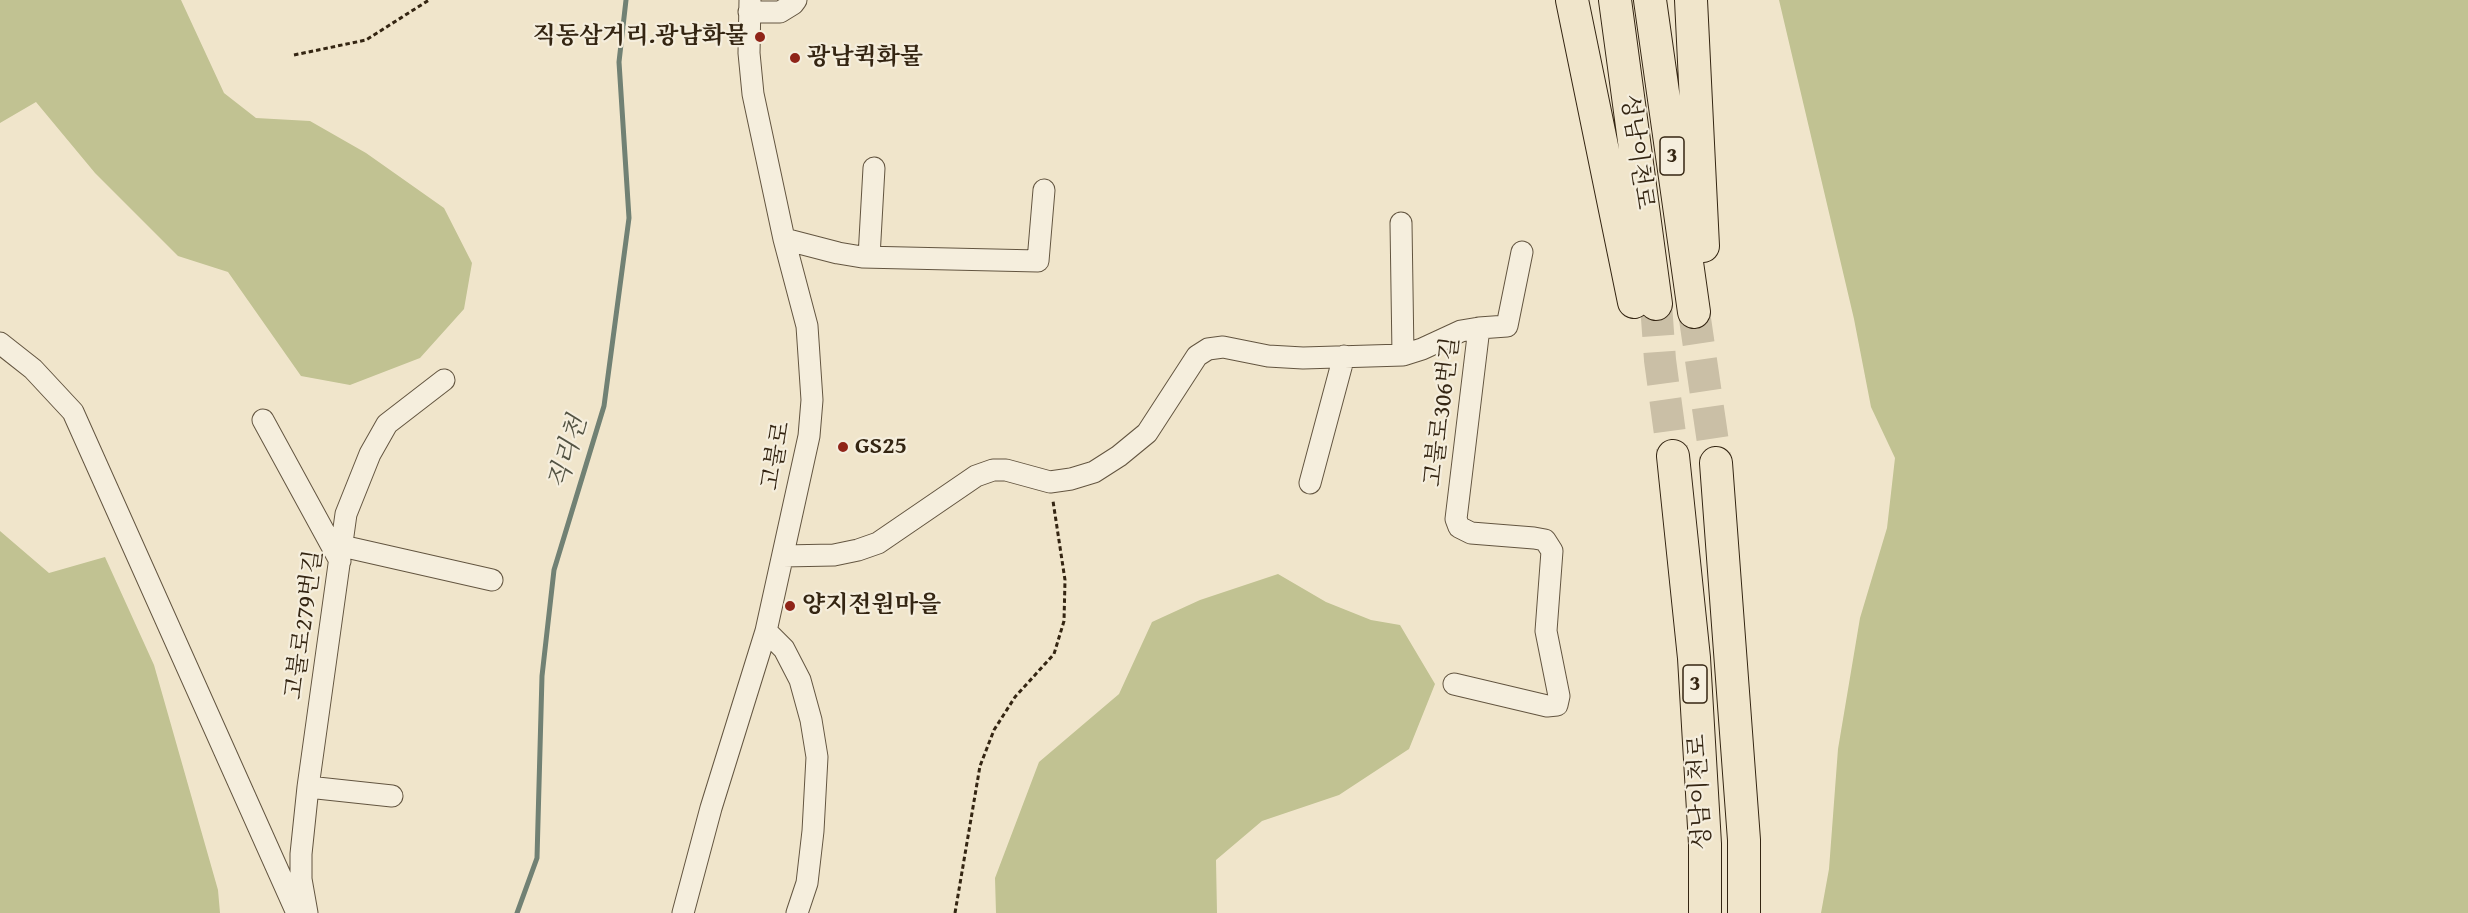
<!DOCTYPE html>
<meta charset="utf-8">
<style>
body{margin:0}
canvas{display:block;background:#f0e5cb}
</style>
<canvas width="2468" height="913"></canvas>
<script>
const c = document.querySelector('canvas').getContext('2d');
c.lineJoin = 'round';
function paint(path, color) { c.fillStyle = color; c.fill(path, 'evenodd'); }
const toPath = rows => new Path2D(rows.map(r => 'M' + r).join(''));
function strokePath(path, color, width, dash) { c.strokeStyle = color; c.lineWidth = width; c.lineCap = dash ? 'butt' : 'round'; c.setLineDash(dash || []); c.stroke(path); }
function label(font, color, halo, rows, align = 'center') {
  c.font = font + ' "Gentium Book Plus","Noto Serif KR",serif'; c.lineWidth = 4.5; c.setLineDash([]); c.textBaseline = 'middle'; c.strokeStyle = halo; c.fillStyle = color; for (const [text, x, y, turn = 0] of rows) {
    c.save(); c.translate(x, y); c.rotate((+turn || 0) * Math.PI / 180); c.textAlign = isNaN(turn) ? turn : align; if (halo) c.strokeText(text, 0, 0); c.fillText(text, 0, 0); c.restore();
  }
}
paint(toPath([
 [0,0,181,0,224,93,256,118,310,121,366,153,444,208,472,263,464,309,420,358,350,385,301,376,228,272,178,256,95,173,36,102,0,123],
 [1779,0,2468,0,2468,913,1821,913,1829,869,1838,749,1860,618,1887,528,1895,458,1871,407,1854,319],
 [0,531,49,573,105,557,154,665,218,890,220,913,0,913],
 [1278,574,1326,602,1371,620,1400,625,1435,684,1409,749,1339,795,1262,821,1216,860,1217,913,996,913,995,878,1039,762,1119,694,1152,622,1200,600]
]), '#c1c292');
strokePath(toPath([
 [517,913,537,858,542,676,554,570,604,406,629,218,619,62,626,0]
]), '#718174', 5);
strokePath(toPath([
 [1656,304,1660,360,1673,456],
 [1694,312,1716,463]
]), '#cabfa6', 32, [32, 16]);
const minor = toPath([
 [749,12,780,12,793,4,796,0],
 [1401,223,1403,355],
 [784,239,838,253,862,257,1038,261,1044,190],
 [869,257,874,168],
 [1479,328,1507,326,1522,252],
 [0,343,33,369,73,412,297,913],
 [263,420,340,561],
 [1310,483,1344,356],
 [342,546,492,580],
 [783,556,834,555,858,550,878,543,976,476,993,470,1006,470,1050,482,1071,479,1094,472,1119,456,1147,433,1197,356,1208,349,1223,347,1268,356,1303,358,1403,355,1422,349,1461,331,1479,328,1456,519,1459,527,1471,533,1534,538,1545,540,1552,551,1546,631,1559,696,1557,705,1547,706,1454,684],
 [766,631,784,649,800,680,811,720,817,757,813,831,807,883,797,913],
 [308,787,392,796],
 [307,913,301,879,301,854,308,787,346,514,370,454,387,424,444,380],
 [683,913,711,808,766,631,809,436,812,400,807,326,784,239,753,94,749,53,750,0]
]);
const highway = toPath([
 [1572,0,1634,302],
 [1615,0,1656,304],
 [1650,0,1694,312],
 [1691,0,1703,246],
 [1673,456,1694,658,1705,844,1705,913],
 [1716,463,1744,840,1744,913]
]);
strokePath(minor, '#635540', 23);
strokePath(highway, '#342512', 34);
strokePath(toPath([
 [294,55,366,40,429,0],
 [955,913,980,766,994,730,1015,697,1054,654,1064,621,1065,580,1053,501]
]), '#342512', 3, [4.5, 3]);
strokePath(minor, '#f5eedd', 21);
strokePath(highway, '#f0e5cb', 32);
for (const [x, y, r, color] of [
 [760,37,6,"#8f2418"],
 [795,58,6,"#8f2418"],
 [843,447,6,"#8f2418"],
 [790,606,6,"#8f2418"]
]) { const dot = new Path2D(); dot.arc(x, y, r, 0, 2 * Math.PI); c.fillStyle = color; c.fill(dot); strokePath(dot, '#f5eedd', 2); }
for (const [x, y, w] of [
 [1672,156,24],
 [1695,684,24]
]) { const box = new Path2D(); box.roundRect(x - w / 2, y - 19, w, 38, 4.5); c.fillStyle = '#f5eedd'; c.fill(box); strokePath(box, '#342512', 1.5); }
label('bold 22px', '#342512', null, [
 ["3",1672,156],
 ["3",1695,684]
]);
label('bold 24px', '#342512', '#f5eedd', [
 ["직동삼거리.광남화물",748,37,"right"],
 ["광남퀵화물",807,58],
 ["GS25",855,447],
 ["양지전원마을",802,606]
], 'left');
label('24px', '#342512', '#f5eedd', [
 ["성남이천로",1636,152,82],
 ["고불로306번길",1443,412,-83],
 ["고불로",777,456,-80],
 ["고불로279번길",305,625,-82],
 ["성남이천로",1701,792,-93]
]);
label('italic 26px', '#535343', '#f5eedd', [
 ["직리천",569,453,-73]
]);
</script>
